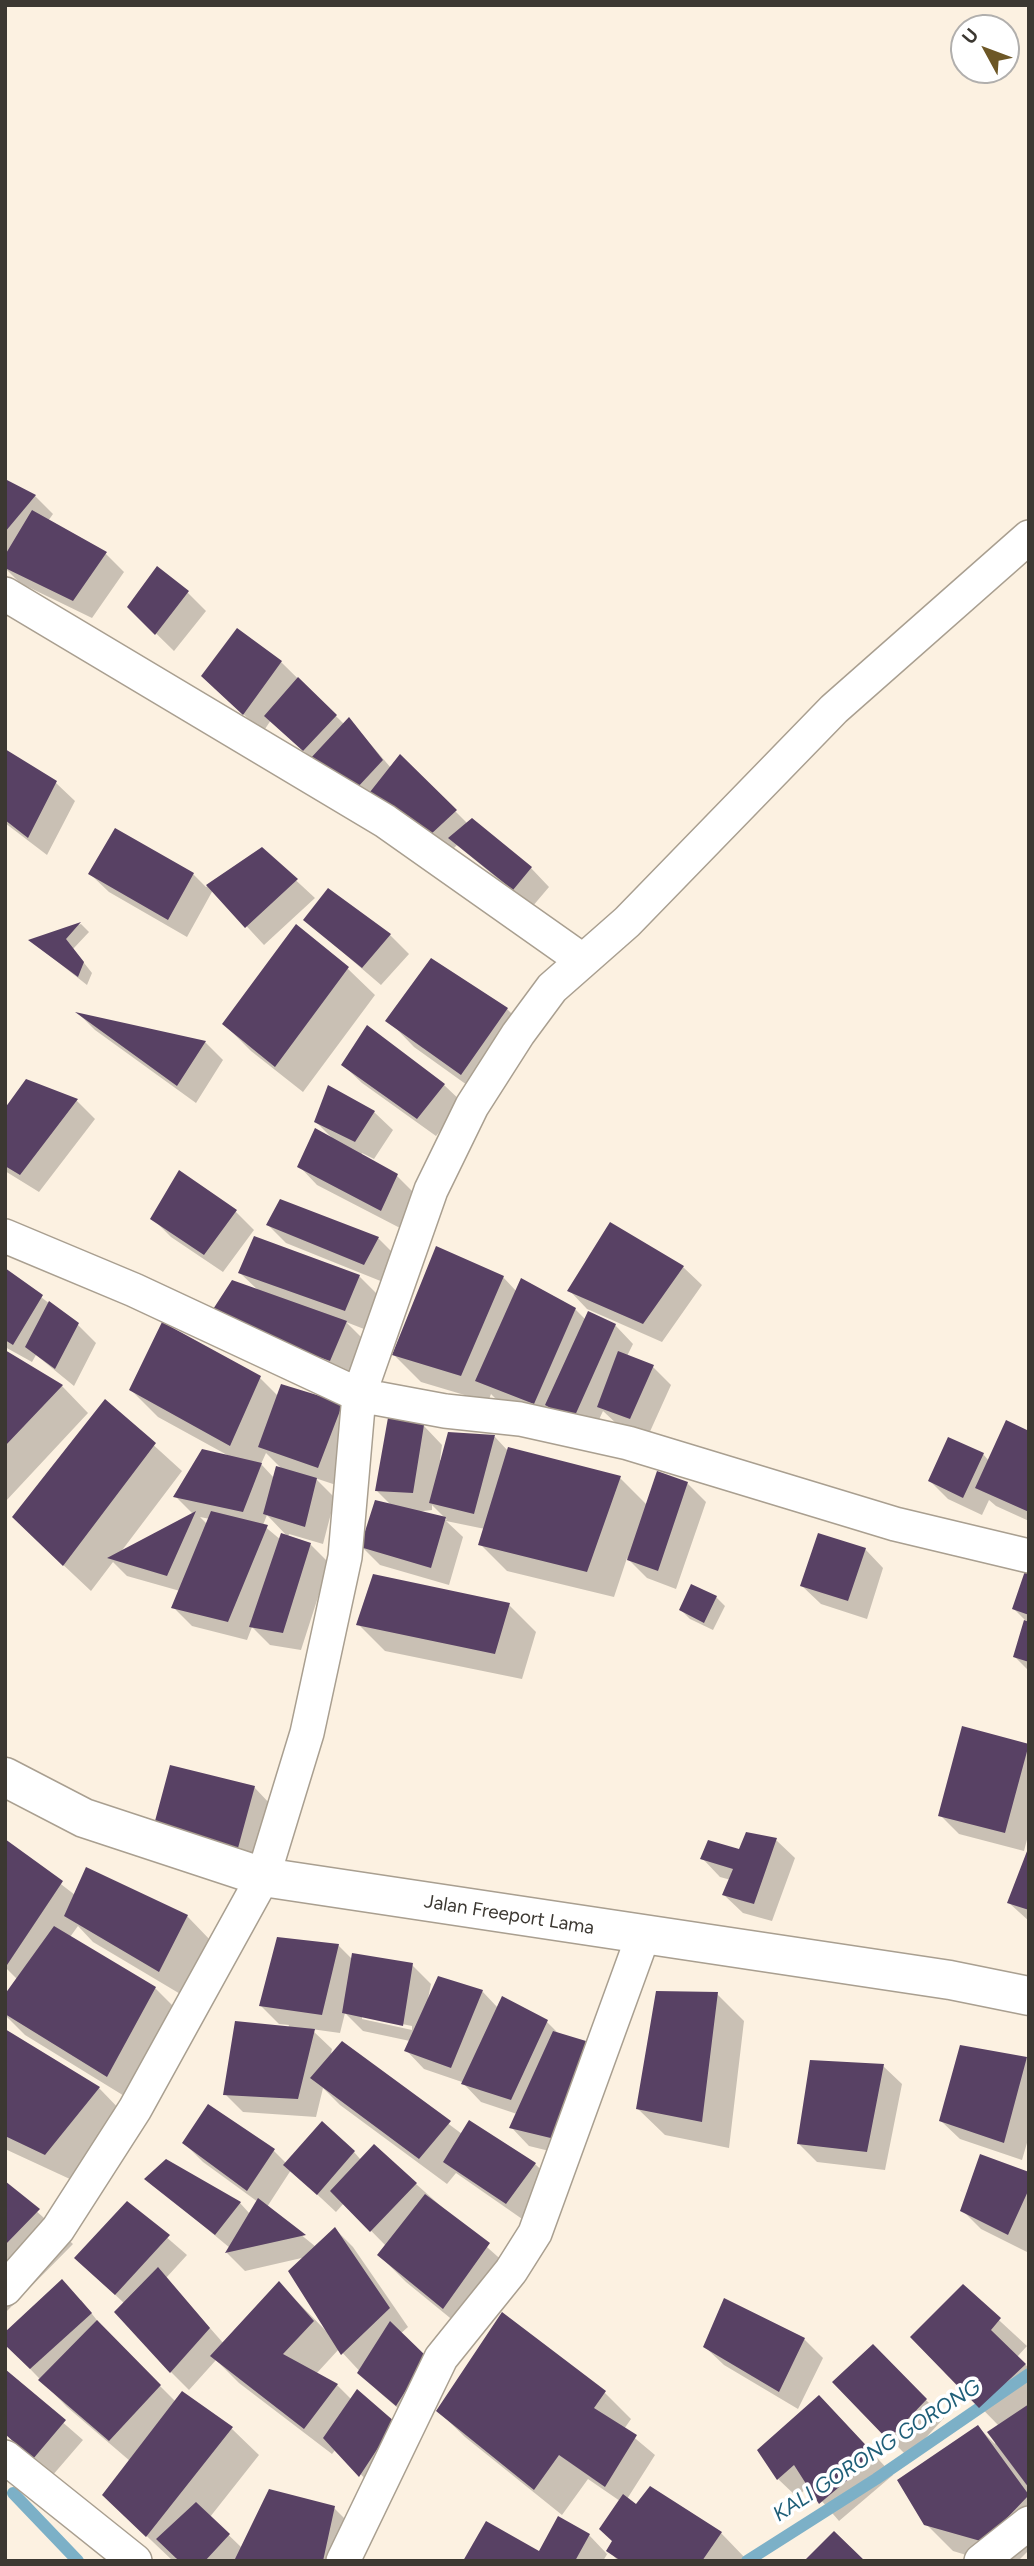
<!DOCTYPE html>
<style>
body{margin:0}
#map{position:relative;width:1034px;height:2566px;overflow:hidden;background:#fcf1e1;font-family:Figtree,sans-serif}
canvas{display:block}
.frame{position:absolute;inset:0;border:7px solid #3c3832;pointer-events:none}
.north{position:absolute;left:950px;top:14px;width:70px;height:70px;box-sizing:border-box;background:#fff;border:2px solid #b1afad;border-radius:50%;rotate:311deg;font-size:19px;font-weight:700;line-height:28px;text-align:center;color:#3c3832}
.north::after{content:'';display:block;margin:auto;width:24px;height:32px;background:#6d5726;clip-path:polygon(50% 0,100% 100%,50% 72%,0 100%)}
</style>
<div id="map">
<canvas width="1034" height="2566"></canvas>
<div class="frame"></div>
<div class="north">U</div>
</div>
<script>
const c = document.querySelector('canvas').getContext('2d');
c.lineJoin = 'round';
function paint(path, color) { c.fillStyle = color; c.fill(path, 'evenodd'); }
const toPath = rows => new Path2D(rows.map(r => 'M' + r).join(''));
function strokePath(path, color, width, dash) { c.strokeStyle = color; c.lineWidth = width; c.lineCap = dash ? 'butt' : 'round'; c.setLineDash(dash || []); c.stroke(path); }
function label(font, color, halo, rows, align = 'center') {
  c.font = font + ' Figtree,sans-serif'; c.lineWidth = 7; c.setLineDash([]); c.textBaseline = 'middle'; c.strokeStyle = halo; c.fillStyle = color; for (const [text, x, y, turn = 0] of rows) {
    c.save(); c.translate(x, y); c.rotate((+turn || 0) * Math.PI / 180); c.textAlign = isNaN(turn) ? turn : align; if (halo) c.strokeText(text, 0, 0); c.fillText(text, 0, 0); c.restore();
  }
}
paint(toPath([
 [5,481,35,496,53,514,48,521,106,554,124,572,92,618,20,583,5,568],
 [187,592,206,611,174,651,129,607],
 [281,662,344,724,349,719,391,768,400,756,468,824,472,820,531,868,549,887,532,907,457,845,449,853,312,759,271,720,263,732,221,694],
 [5,751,56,783,75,801,47,855,5,823],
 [116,831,193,874,206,887,262,849,315,898,264,945,213,890,187,937,109,892,90,874],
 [328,890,390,935,409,954,381,985,305,920],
 [81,924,89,932,73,949,92,973,87,985,31,941],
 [296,927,348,969,375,995,303,1092,251,1051,224,1024],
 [507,1009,534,1036,488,1100,414,1047,388,1020],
 [80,1015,205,1042,223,1060,196,1103,95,1030],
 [368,1028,444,1085,463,1103,436,1136,362,1083,343,1065],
 [27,1081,77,1101,95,1119,39,1192,5,1171,5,1111],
 [329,1087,374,1112,393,1130,374,1159,362,1153,361,1156,397,1176,415,1194,400,1228,317,1185,299,1166,333,1139,316,1122],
 [235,1211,254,1230,223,1272,171,1237,153,1219],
 [268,1225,378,1238,396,1256,383,1282,286,1243],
 [683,1267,702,1285,662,1342,587,1309,569,1290],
 [5,1270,78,1325,96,1343,74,1386,36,1355,32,1362,5,1347],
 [240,1273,359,1276,378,1295,364,1329,346,1322,365,1341,348,1378,228,1335,259,1291],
 [503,1277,517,1292,575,1309,586,1320,615,1325,633,1344,627,1356,653,1367,671,1385,648,1436,618,1425,603,1411,591,1437,504,1407,491,1394,488,1402,421,1382,394,1355],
 [5,1352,62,1386,88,1413,5,1502],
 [260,1378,278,1396,343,1404,336,1485,315,1478,335,1498,323,1544,289,1534,288,1537,267,1515,263,1525,281,1540,288,1537,311,1545,329,1563,301,1650,270,1645,252,1627,247,1640,192,1626,173,1607,180,1591,127,1576,113,1562,91,1591,41,1544,105,1401,182,1471,120,1553,193,1514,176,1497,229,1456,158,1417,131,1390],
 [266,1453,283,1470,274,1478,261,1464],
 [200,1517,210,1519,207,1524],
 [424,1426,442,1445,440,1460,442,1460,450,1434,495,1437,508,1451,620,1478,647,1505,687,1483,706,1502,676,1589,647,1578,627,1558,614,1597,507,1571,480,1544,485,1529,446,1521,463,1537,449,1585,380,1565,362,1547,392,1506,377,1491],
 [432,1505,447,1520,416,1512,432,1510],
 [1029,1433,1029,1521,996,1506,989,1500,982,1515,948,1499,930,1481,983,1454,989,1461],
 [865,1549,883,1568,867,1619,821,1604,802,1586],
 [1029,1575,1029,1671,1015,1657,1026,1621,1014,1609],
 [716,1597,725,1606,713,1630,690,1619,681,1610],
 [509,1605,536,1632,522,1679,385,1651,358,1624],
 [964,1729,1029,1746,1029,1832,1024,1851,959,1834,940,1815],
 [254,1787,272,1806,257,1865,176,1839,157,1820],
 [776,1840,795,1858,772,1921,743,1913,724,1895,731,1880,720,1877,702,1858],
 [5,1841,75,1895,187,1916,213,1943,187,1998,93,1942,78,1926,70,1937,155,1988,182,2015,134,2102,25,2035,5,2015,5,1997,18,1980,5,1967],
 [1029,1850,1029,1921,1009,1903],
 [338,1945,353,1960,412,1965,431,1984,428,1999,482,1991,498,2008,547,2022,560,2035,585,2043,604,2061,578,2158,529,2146,511,2127,517,2114,481,2102,462,2082,424,2069,406,2050,410,2041,363,2031,345,2013,340,2033,311,2029,332,2049,330,2058,342,2044,462,2134,470,2123,535,2164,554,2182,525,2221,456,2173,447,2184,340,2105,323,2088,316,2117,243,2112,225,2094,288,2028,289,2025,279,2024,261,2006],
 [362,2016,412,2026,412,2030,362,2019],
 [717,1994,744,2021,729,2148,665,2135,638,2109],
 [5,2031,99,2088,125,2115,72,2180,5,2149],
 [1027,2058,1029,2136,1022,2160,960,2139,941,2121],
 [883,2066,902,2084,885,2170,817,2162,798,2143],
 [184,2143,274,2151,287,2164,354,2152,361,2160,416,2184,515,2272,471,2335,406,2282,379,2255,386,2246,344,2203,336,2212,291,2170,267,2207,316,2247,335,2229,353,2247,408,2327,400,2334,426,2358,415,2423,378,2391,339,2349,316,2374,337,2385,352,2400,394,2424,379,2493,336,2449,332,2454,239,2383,216,2360,189,2390,171,2372,124,2303,95,2276,127,2203,187,2255,166,2278,224,2344,279,2283,330,2335,306,2257,245,2271,227,2253,230,2248,147,2179,240,2203,250,2214,258,2202,203,2162],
 [1029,2173,1029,2247,1027,2252,981,2229,962,2210],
 [5,2183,73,2244,5,2313],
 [963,2287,1027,2346,1017,2357,1029,2368,1029,2550,1018,2561,986,2561,953,2551,926,2524,978,2427,995,2444,999,2426,912,2337],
 [81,2300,107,2333,176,2402,183,2393,232,2429,259,2455,210,2517,242,2548,334,2508,352,2526,345,2561,181,2561,178,2557,173,2561,132,2522,130,2461,67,2407,5,2343],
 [804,2339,823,2358,798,2409,724,2365,705,2347],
 [873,2347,944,2418,908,2457,834,2382],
 [5,2372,83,2440,52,2476,5,2434],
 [604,2392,631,2419,624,2429,655,2455,627,2499,636,2506,650,2489,721,2533,748,2561,618,2561,609,2551,603,2561,465,2561,539,2553,589,2535,607,2554,614,2541,620,2501,588,2479,562,2515,465,2437,438,2411],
 [838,2416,893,2475,839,2521,809,2486,797,2497,778,2479]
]), '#0003');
strokePath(toPath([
 [13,2493,78,2561],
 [747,2561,876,2479,1029,2374]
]), '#7cb0c7', 12);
paint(toPath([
 [5,479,36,495,5,532],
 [32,510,107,552,73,601,5,568,5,555],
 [157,566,189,591,155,635,127,607],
 [237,628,282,661,243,715,201,676],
 [298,677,337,715,303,751,264,716],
 [349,717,383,760,356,789,309,760],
 [5,749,57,781,28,838,5,820],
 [400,754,457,810,429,836,370,792],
 [472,818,532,867,513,890,448,838],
 [115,828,194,873,168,920,88,874],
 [262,847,298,879,245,928,206,885],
 [328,888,391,934,362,968,303,920],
 [81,922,66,939,84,962,78,977,28,940],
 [296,924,349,967,275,1067,222,1024],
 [431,958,508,1008,461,1075,385,1021],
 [75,1012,206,1041,177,1086],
 [367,1025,445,1084,417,1119,341,1065],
 [26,1079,78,1099,20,1175,5,1166,5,1108],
 [328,1085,375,1111,355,1142,314,1122],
 [315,1128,398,1174,381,1211,297,1167],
 [179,1170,237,1210,204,1255,150,1219],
 [280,1199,379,1237,364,1265,266,1225],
 [610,1222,684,1266,643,1324,567,1291],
 [254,1236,360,1275,345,1311,238,1273],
 [436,1246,504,1276,461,1376,392,1355],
 [5,1268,43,1295,13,1345,5,1340],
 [521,1278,576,1308,534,1404,475,1381],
 [232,1280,347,1321,330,1361,208,1317],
 [49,1301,79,1323,55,1369,25,1347],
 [588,1311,616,1324,573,1420,545,1405],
 [162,1322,261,1376,230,1446,129,1390],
 [5,1350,63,1385,5,1446],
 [618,1351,654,1365,630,1419,597,1407],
 [281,1384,343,1403,318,1468,258,1447],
 [105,1399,156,1443,63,1566,12,1517],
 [389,1412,424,1425,413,1493,375,1491],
 [1006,1420,1029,1431,1029,1512,975,1488],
 [448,1432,495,1435,474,1514,429,1503],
 [948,1437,984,1453,963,1498,928,1481],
 [508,1447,621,1476,587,1572,478,1545],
 [202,1449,262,1463,243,1512,173,1497],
 [276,1466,317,1478,305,1527,263,1514],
 [657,1471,688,1482,658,1571,627,1560],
 [375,1500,446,1517,431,1568,360,1547],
 [196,1511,167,1576,107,1558],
 [211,1511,268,1525,228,1622,171,1608],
 [281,1533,311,1543,283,1633,249,1627],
 [818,1533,866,1548,848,1601,800,1586],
 [1025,1571,1029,1573,1029,1615,1012,1609],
 [373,1574,510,1603,495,1654,356,1625],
 [691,1584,717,1596,704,1623,679,1610],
 [1024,1620,1029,1622,1029,1662,1013,1657],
 [962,1726,1029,1744,1005,1833,938,1816],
 [170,1765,255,1786,238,1848,155,1821],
 [746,1832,777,1838,754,1904,722,1895,733,1869,700,1859,708,1840,739,1849],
 [5,1839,63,1881,5,1968],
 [1029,1846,1029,1910,1007,1903],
 [86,1867,188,1915,159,1972,64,1916],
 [54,1926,156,1987,107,2077,5,2014,5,1994],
 [277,1937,339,1944,322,2015,259,2006],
 [352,1953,413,1963,403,2026,342,2013],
 [438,1976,483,1990,451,2068,404,2051],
 [656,1991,718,1992,702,2122,636,2109],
 [502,1996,548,2020,511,2100,461,2084],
 [235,2021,315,2029,298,2099,223,2095],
 [5,2029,100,2087,45,2155,5,2136],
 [553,2031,586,2041,559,2140,509,2128],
 [342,2041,451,2121,419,2159,310,2078],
 [960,2045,1027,2057,1004,2143,939,2121],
 [810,2060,884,2064,867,2152,797,2144],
 [208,2104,275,2149,247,2191,182,2143],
 [469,2120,536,2163,506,2204,443,2162],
 [322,2121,355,2151,317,2195,283,2165],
 [374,2144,417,2183,370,2232,330,2191],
 [980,2154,1029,2172,1029,2189,1008,2235,960,2211],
 [166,2159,241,2202,215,2235,144,2179],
 [5,2181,40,2209,5,2245],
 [425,2194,490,2243,443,2309,377,2255],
 [258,2198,306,2235,225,2253],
 [127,2201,170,2235,115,2295,74,2258],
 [335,2227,390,2308,341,2355,288,2271],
 [158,2267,210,2328,170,2373,114,2312],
 [62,2279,92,2313,30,2369,5,2345,5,2332],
 [279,2281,314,2321,283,2354,338,2384,304,2429,210,2356],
 [963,2284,1001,2318,991,2330,1026,2364,979,2408,910,2337],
 [724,2298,805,2338,779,2392,703,2347],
 [502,2312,606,2391,594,2408,637,2435,605,2487,559,2455,534,2490,436,2411],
 [97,2320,161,2385,109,2441,38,2380],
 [390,2321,427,2357,396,2406,357,2373],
 [873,2344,927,2399,888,2440,832,2382],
 [5,2369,66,2420,33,2459,5,2434],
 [357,2389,395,2422,359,2477,323,2438],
 [182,2391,233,2427,146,2537,102,2495],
 [819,2395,876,2456,819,2504,794,2465,777,2480,757,2450],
 [1029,2404,1029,2488,987,2432],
 [978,2425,1029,2495,984,2542,924,2525,897,2480],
 [650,2486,722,2532,702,2561,621,2561,606,2551,612,2541,599,2529,623,2494,636,2504],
 [269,2489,335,2506,323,2561,234,2561],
 [196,2502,230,2534,205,2561,179,2561,156,2539],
 [558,2516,590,2534,575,2561,463,2561,486,2521,539,2551],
 [834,2531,865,2561,804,2561]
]), '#584164');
const minor = toPath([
 [5,594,385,821,582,960],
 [5,1236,134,1290,359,1395,445,1411,520,1419,628,1443,895,1524,1029,1556],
 [5,2289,58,2229,135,2109,263,1877,307,1733,345,1557,359,1395,431,1190,472,1106,518,1034,552,988,627,922,834,709,1029,537],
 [5,2457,135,2561],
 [343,2561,441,2358,511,2271,535,2233,643,1936],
 [981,2561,1029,2523]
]);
const tertiary = toPath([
 [5,1777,84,1818,263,1877,950,1980,1029,1996]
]);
strokePath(minor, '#a99f90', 36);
strokePath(tertiary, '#a99f90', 41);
strokePath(minor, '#fff', 33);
strokePath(tertiary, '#fff', 38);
label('19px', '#3c3832', '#fff', [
 ["Jalan Freeport Lama",509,1915,9]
]);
label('italic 21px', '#1f5f78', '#fff', [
 ["KALI GORONG GORONG",877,2451,-33]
]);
</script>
